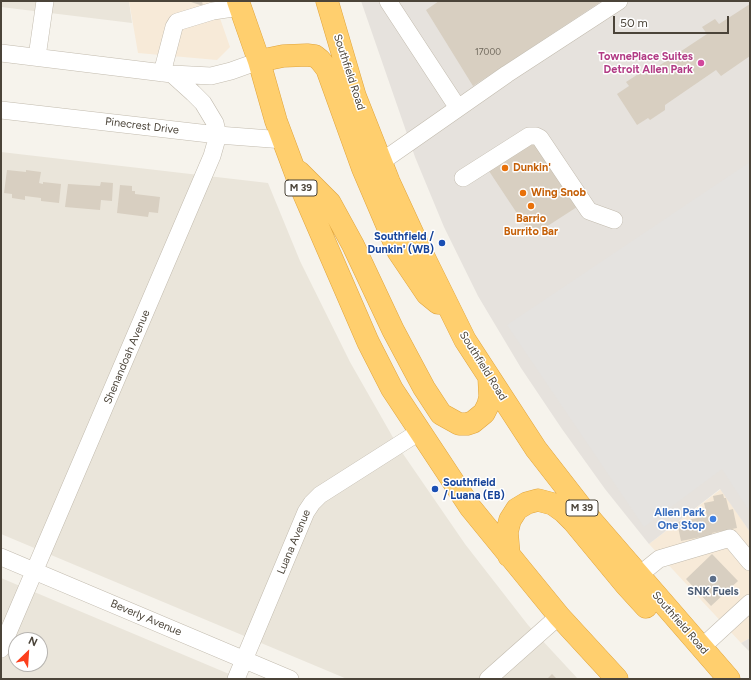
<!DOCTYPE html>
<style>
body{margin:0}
#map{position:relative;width:751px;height:680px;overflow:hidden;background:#f6f3ec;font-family:Figtree,sans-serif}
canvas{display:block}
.frame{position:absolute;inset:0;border:2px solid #4b4439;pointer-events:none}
.north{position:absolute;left:8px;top:632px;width:40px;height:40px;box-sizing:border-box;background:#fff;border:1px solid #b7b4b0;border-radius:50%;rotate:25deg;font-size:11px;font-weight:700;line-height:16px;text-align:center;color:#4b4439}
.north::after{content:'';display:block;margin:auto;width:14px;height:18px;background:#fc3f1d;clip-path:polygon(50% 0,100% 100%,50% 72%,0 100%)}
.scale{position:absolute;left:613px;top:16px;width:116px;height:18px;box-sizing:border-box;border:2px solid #4b4439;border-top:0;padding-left:5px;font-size:12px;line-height:14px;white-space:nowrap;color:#4b4439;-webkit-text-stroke:3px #fff;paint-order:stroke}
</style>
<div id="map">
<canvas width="751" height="680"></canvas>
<div class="frame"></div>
<div class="north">N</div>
<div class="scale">50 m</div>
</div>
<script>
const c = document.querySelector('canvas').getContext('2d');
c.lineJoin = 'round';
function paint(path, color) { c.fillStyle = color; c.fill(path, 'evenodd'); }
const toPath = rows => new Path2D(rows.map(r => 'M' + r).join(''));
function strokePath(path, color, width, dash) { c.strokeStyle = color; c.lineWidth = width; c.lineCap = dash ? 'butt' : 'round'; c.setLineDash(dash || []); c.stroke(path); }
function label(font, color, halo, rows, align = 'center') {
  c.font = font + ' Figtree,sans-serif'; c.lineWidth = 3; c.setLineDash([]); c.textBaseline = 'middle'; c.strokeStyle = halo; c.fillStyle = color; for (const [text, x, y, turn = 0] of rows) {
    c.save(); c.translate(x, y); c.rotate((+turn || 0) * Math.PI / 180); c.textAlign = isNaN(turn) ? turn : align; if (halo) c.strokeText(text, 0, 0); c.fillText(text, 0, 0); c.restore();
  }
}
paint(toPath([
 [1,1,129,1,132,23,1,7],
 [1,152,268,183,300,261,350,362,399,448,465,544,528,625,578,679,347,679,1,534],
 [1,578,241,679,1,679],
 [16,640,40,640,40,664,16,664]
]), '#eae5da');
paint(toPath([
 [129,1,214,1,230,47,217,60,138,53],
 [721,489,750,532,750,638,741,643,649,544]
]), '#f7ead8');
paint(toPath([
 [361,1,750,1,750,532,720,489,649,544,605,489,562,429,521,368,478,296,444,227,415,157],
 [750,638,750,652,741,643]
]), '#e6e2dd');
paint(toPath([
 [750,162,750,512,722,469,644,527,507,325]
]), '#e5e3e0');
paint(toPath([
 [188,1,202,1,203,6],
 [439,1,602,1,473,86,426,10],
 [750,4,750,56,721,76,716,70,665,105,665,110,650,120,648,118,637,125,617,94,629,86,626,82,643,71,645,75,707,34,702,27,715,19,719,24],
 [534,141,577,207,532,236,487,168],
 [7,170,26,172,26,170,41,172,39,183,43,184,43,182,61,184,59,203,41,201,41,198,25,196,25,200,12,198,12,194,4,193],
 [101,182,113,183,112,201,101,200,100,210,65,207,68,184,100,186],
 [120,185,132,186,132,191,135,191,135,194,160,197,158,213,149,212,148,217,117,213],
 [723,494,724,498,726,498,729,510,733,509,737,528,712,533,713,537,702,539,701,537,681,541,677,522,707,516,704,503,714,501,713,496],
 [712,554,738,581,711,606,686,579],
 [552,674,557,679,547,679]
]), '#d8cfc1');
const minor = toPath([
 [388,1,458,108],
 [1,53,172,74,211,76,231,71,259,61],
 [37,57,45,1],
 [162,73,174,27,177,22,213,11,240,7],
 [1,110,218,135,284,140],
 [381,162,507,74,619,1],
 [463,178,529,136,536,136,540,138,589,211,614,220],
 [1,557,290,679],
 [638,576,659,559,730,538,750,562],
 [701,648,750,603],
 [1,649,212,156,218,135,215,123,203,103,193,93,172,74],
 [236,679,306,512,312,503,320,495,419,432],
 [488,679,559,616]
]);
const highway = toPath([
 [238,1,259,61,276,121,300,185,368,342,392,389,470,507,559,616,617,679],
 [327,1,355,96,389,182,418,245,465,340,536,449,592,521,729,679],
 [259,61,283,56,307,55,315,56,320,60,327,69,363,169,398,251,427,294,438,303],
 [299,172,330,203,353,245,393,330,424,388,441,414,459,424,467,424,473,422,484,413,488,405,490,397,489,377],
 [509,556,507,532,510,520,517,509,527,503,538,500,553,504,564,512,573,521,625,584,646,607]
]);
strokePath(minor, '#c2bbae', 18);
strokePath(highway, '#e0a43c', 23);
strokePath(minor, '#fff', 17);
strokePath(highway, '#ffcf6e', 22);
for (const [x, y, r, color] of [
 [701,63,4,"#d1479c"],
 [505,168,4,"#e8710a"],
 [523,193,4,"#e8710a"],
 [531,206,4,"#e8710a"],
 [442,243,4,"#1a4fb4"],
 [435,489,4,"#1a4fb4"],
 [713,519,4,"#3f7fe0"],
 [713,579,4,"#5c6f8a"]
]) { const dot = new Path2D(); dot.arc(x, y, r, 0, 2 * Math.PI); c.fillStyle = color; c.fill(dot); strokePath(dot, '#fff', 1.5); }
label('9px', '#6e675b', null, [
 ["17000",488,52]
]);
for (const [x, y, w] of [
 [301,188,32],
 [582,508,32]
]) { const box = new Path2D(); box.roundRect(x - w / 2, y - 8, w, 16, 3); c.fillStyle = '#fff'; c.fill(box); strokePath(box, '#4b4439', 1); }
label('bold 10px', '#4b4439', null, [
 ["M 39",301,188],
 ["M 39",582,508]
]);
label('bold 11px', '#b23c85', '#fff', [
 ["TownePlace Suites",693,57],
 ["Detroit Allen Park",693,70]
], 'right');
label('11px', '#4b4439', '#fff', [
 ["Southfield Road",349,72,72],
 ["Pinecrest Drive",142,126,7],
 ["Shenandoah Avenue",127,357,-67],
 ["Southfield Road",483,366,58],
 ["Luana Avenue",294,542,-67],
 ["Beverly Avenue",146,618,23],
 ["Southfield Road",680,623,49]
]);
label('bold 11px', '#c56008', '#fff', [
 ["Dunkin'",513,168],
 ["Wing Snob",531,193],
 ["Barrio",531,219,"center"],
 ["Burrito Bar",531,232,"center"]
], 'left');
label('bold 11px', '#164399', '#fff', [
 ["Southfield /",434,237],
 ["Dunkin' (WB)",434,250],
 ["Southfield",443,483,"left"],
 ["/ Luana (EB)",443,496,"left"]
], 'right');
label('bold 11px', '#366cbe', '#fff', [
 ["Allen Park",705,513],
 ["One Stop",705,526]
], 'right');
label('bold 11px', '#4e5e75', '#fff', [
 ["SNK Fuels",713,592]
]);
</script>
